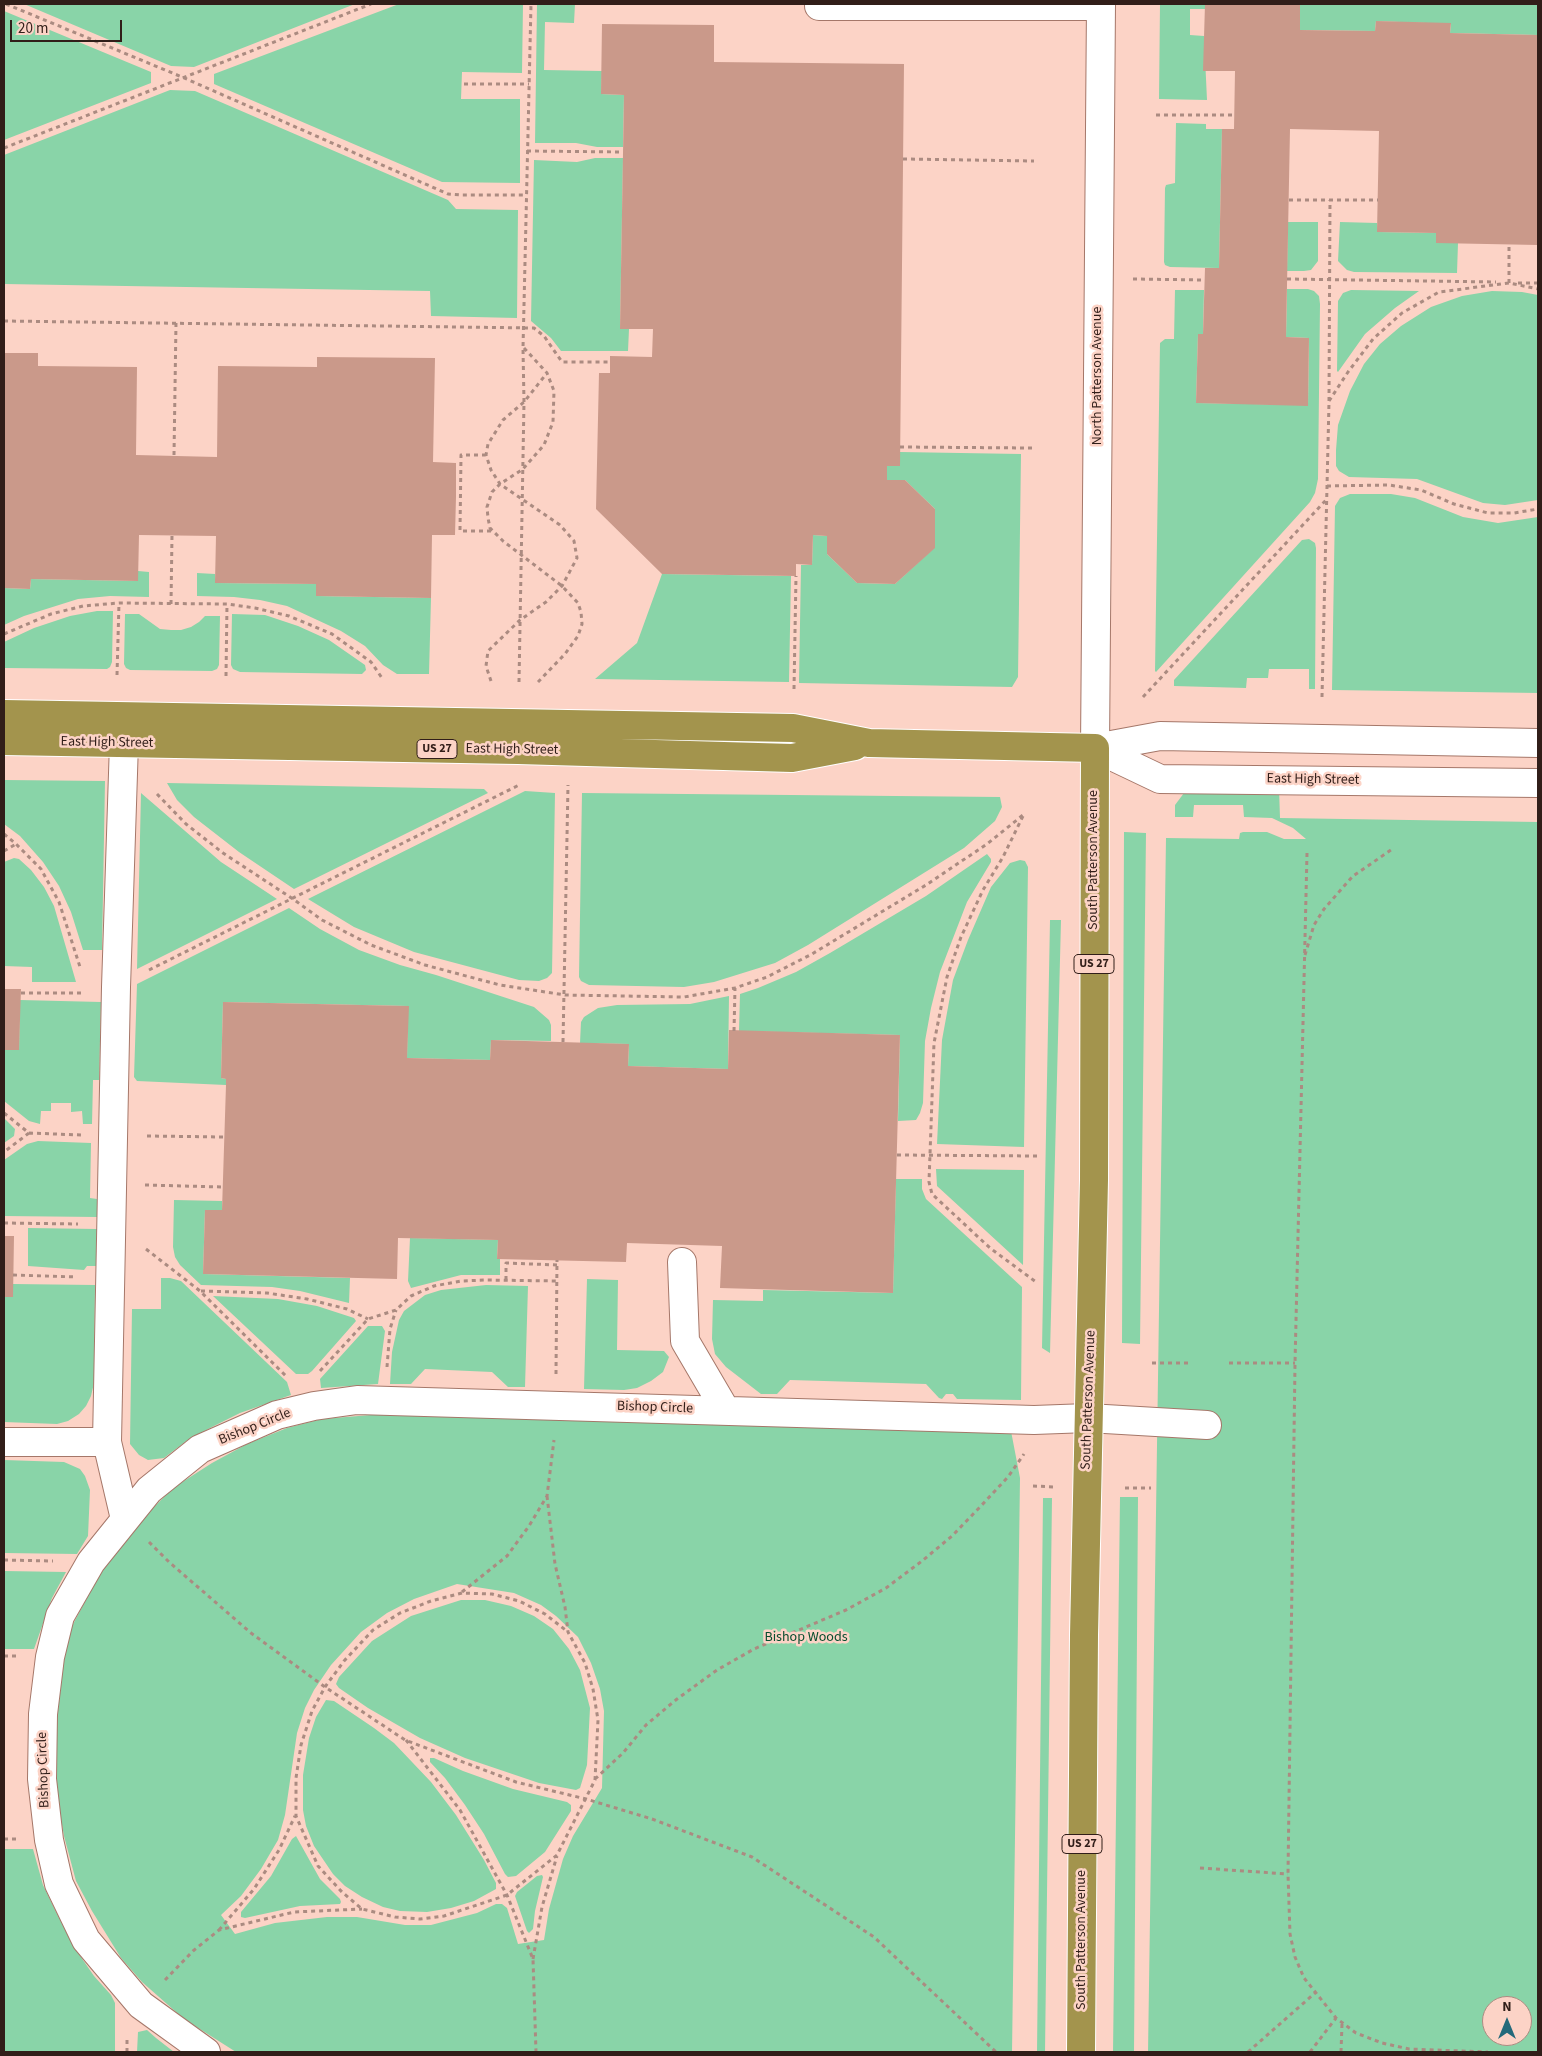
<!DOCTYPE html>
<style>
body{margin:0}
#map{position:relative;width:1542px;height:2056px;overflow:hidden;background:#fcd3c6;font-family:"Source Sans 3",sans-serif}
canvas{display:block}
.frame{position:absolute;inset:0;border:5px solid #311e19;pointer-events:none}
.north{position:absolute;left:1482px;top:1996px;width:50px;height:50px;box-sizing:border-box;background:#fcd3c6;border:1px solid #ab8b81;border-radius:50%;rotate:0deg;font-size:14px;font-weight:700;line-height:20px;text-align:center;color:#311e19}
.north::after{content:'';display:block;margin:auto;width:18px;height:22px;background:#24697a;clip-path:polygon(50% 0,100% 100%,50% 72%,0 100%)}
.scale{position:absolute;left:10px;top:20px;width:112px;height:22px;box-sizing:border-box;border:2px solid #311e19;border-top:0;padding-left:6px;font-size:15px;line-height:18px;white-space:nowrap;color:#311e19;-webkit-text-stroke:4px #fcd3c6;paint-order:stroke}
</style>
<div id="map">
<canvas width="1542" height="2056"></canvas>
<div class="frame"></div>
<div class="north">N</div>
<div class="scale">20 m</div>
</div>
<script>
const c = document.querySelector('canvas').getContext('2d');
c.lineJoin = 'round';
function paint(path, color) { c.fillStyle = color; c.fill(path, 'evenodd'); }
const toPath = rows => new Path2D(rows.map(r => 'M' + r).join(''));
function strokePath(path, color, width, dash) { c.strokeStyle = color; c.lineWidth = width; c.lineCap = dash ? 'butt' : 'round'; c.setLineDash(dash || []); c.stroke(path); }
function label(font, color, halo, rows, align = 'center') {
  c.font = font + ' "Source Sans 3",sans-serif'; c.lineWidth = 5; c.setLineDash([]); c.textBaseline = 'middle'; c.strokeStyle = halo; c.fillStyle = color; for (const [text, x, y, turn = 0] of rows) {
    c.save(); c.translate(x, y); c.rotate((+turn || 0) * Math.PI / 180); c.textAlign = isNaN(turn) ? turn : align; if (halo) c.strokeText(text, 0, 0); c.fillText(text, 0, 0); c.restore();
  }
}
paint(toPath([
 [24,4,355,4,194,67,171,66],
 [399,4,523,4,522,73,462,72,461,99,520,99,520,183,442,182,214,84,214,74],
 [537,4,575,4,574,23,545,22,544,70,602,71,601,94,624,95,623,147,597,147,576,143,535,143],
 [1160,4,1205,4,1205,9,1190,9,1190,35,1204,36,1207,100,1159,99],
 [1300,4,1538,4,1538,35,1450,33,1451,24,1376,21,1375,31,1300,30],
 [4,11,151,72,151,83,4,140],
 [170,90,195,91,448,200,456,209,518,210,517,318,431,316,430,291,4,284,4,155],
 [1176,123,1206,124,1206,129,1222,129,1219,268,1170,267,1165,265,1164,262,1165,188,1166,185,1175,183],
 [595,158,623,158,620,329,629,329,628,351,561,351,551,338,531,321,534,160,577,162],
 [1288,222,1318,222,1318,261,1311,270,1304,271,1287,271],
 [1340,222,1377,223,1378,232,1436,233,1458,243,1457,273,1354,272,1347,270,1338,261],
 [1287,289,1308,289,1314,291,1319,296,1320,304,1318,479,1315,493,1310,502,1156,672,1155,671,1160,343,1165,339,1174,339,1175,290,1204,290,1203,334,1198,334,1196,403,1308,405,1309,338,1286,337],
 [1351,290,1419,291,1395,308,1365,334,1338,372,1337,371,1338,301,1343,293],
 [1492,291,1522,292,1538,295,1538,500,1505,505,1483,503,1417,479,1349,477,1339,471,1336,466,1336,450,1338,425,1350,391,1364,364,1380,344,1401,326,1431,307,1462,296],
 [900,452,1021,454,1018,677,1012,687,799,683,801,565,812,565,813,535,827,536,827,554,857,583,895,584,935,547,935,509,905,480,887,480,887,466,900,466],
 [1350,494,1391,494,1415,498,1463,517,1498,523,1538,517,1538,693,1332,690,1335,506,1340,498],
 [1309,539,1315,543,1316,548,1315,689,1309,689,1309,669,1269,669,1268,678,1247,678,1246,688,1174,686,1174,680,1302,540],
 [138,571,149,572,149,597,110,596,78,599,24,616,4,625,4,588,30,589,31,579,138,581],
 [197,573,215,574,216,583,316,584,317,596,431,598,429,674,397,674,383,665,365,646,341,631,287,606,260,600,234,597,197,596],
 [662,574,791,576,789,682,595,679,637,643],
 [97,611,113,611,112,662,110,667,107,669,4,668,4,642,34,628,70,616],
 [125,614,139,614,160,629,171,630,181,630,191,627,199,622,205,616,220,616,219,665,217,669,212,671,130,670,126,668,124,664],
 [232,614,265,615,298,626,329,640,365,665,366,670,362,674,240,672,233,669,231,665],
 [4,780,105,781,102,950,83,950,71,912,59,886,43,862,20,836,4,824],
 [167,783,484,789,488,793,294,889,239,852,194,817,177,800],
 [1279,788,1280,818,1538,822,1538,2052,1148,2052,1166,838,1239,839,1240,833,1243,832,1267,832,1284,839,1306,839,1293,828,1272,818,1244,817,1243,805,1194,805,1193,817,1175,817,1175,805,1187,789],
 [1492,2006,1522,2006,1522,2036,1492,2036],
 [525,791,555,793,552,973,547,978,539,981,519,980,414,952,354,927,308,899],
 [141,793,221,862,277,899,137,969],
 [582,793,1000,797,1002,807,995,821,964,848,808,945,775,963,714,982,684,987,589,985,581,981,579,977],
 [1124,832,1146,833,1140,1344,1122,1343],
 [987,854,991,859,991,862,967,902,940,972,931,1008,925,1041,923,1103,920,1113,916,1120,898,1121,900,1035,739,1031,740,994,758,988,796,972,830,953,926,896],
 [14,858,19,859,31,870,44,887,54,906,76,982,32,982,32,967,4,966,4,862],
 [1020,860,1025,861,1028,867,1024,1147,937,1144,942,1040,953,980,968,940,991,887,1010,863],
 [289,908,320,929,359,950,400,965,436,975,534,1007,549,1020,551,1025,551,1041,491,1040,490,1060,407,1058,408,1006,223,1002,221,1078,226,1079,226,1085,137,1081,134,1077,137,984],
 [1050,920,1061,920,1050,1353,1042,1348],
 [729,996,728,1069,628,1066,629,1044,580,1043,581,1022,584,1017,598,1008,617,1005,690,1004],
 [20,1000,101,1002,99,1080,93,1080,92,1124,83,1124,82,1111,71,1112,71,1103,51,1103,51,1111,41,1111,40,1124,29,1121,4,1101,4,1050,19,1050],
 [4,1118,15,1129,14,1136,4,1143],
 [38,1141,91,1143,90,1198,97,1199,97,1217,4,1216,4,1160,27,1144],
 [936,1169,1024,1170,1023,1265,937,1186],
 [896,1179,922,1179,922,1189,926,1199,1022,1287,1021,1400,957,1399,953,1394,946,1394,942,1399,939,1398,926,1384,790,1380,777,1394,761,1394,726,1367,715,1354,712,1339,713,1300,763,1301,763,1290,893,1293],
 [174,1200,222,1201,222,1210,205,1210,203,1274,350,1278,349,1303,300,1291,272,1287,201,1285,180,1265,175,1257,173,1247],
 [28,1228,97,1229,96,1266,87,1266,84,1270,28,1266],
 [410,1238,498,1240,497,1259,500,1259,500,1275,461,1275,411,1288,408,1281],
 [161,1278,170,1278,181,1281,287,1382,291,1395,240,1413,212,1427,189,1439,164,1458,148,1460,139,1455,130,1444,132,1309,161,1309],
 [587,1279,618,1280,617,1350,664,1351,669,1357,663,1372,651,1381,637,1388,624,1390,584,1389],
 [13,1284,95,1285,94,1383,91,1396,86,1406,79,1414,68,1421,57,1424,4,1422,4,1297,13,1297],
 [486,1285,528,1286,525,1387,508,1387,492,1372,425,1369,411,1384,390,1384,392,1352,399,1320,404,1311,425,1295,441,1290],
 [213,1296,278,1299,317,1306,354,1318,356,1321,312,1371,308,1374,296,1374],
 [368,1326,382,1326,385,1331,378,1384,321,1388,320,1379],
 [383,1414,1011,1431,1020,1478,1012,2052,236,2052,184,2019,142,1982,121,1958,92,1911,76,1881,64,1836,57,1796,55,1762,57,1719,65,1651,72,1626,102,1570,144,1517,173,1488,212,1463,247,1444,287,1428,322,1419],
 [457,1584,514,1593,541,1605,556,1616,578,1637,591,1663,600,1689,604,1711,602,1788,573,1836,563,1859,549,1909,544,1940,518,1944,507,1908,502,1904,496,1904,477,1913,431,1925,405,1925,357,1917,327,1917,275,1923,235,1934,221,1915,241,1896,261,1869,278,1840,285,1815,297,1733,305,1708,314,1690,331,1665,361,1632,387,1613,414,1599],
 [4,1460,64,1462,80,1469,85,1476,90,1490,88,1536,77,1554,4,1553],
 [1120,1497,1138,1497,1134,2052,1113,2052],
 [1043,1498,1052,1498,1045,2052,1037,2052],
 [4,1571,66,1572,52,1598,34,1649,4,1649],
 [461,1600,485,1600,511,1606,534,1616,553,1629,569,1649,580,1670,590,1708,587,1765,580,1788,576,1790,539,1783,465,1758,420,1738,368,1708,339,1688,336,1684,339,1677,372,1641,411,1616],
 [326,1700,334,1701,374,1728,394,1743,431,1782,456,1815,484,1860,496,1883,496,1889,474,1901,451,1908,427,1912,400,1911,383,1907,362,1897,345,1886,333,1874,314,1846,306,1826,303,1810,303,1775,309,1738,316,1717],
 [430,1758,434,1758,463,1771,513,1789,567,1802,571,1805,571,1811,545,1852,516,1876,508,1877,505,1874,484,1834,465,1805,445,1778,430,1762],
 [296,1836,320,1879,340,1899,341,1902,340,1904,300,1906,245,1918,241,1917,241,1912,271,1876,292,1839],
 [4,1849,33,1849,43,1885,56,1912,74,1947,94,1976,111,1995,115,2003,115,2052,4,2052],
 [542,1875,543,1877,535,1911,533,1929,529,1933,527,1931,515,1896,517,1892,537,1876],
 [147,2030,156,2038,174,2052,137,2052,138,2032]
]), '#89d4a8');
paint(toPath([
 [1205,4,1300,4,1300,30,1375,31,1376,21,1451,23,1450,33,1538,35,1538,245,1436,243,1436,233,1377,232,1379,131,1290,129,1286,337,1309,338,1308,406,1196,403,1198,334,1203,334,1205,268,1219,268,1222,129,1234,129,1235,71,1203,71],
 [602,24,714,25,714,62,904,64,900,466,887,466,887,480,905,480,935,509,935,548,895,584,857,583,827,554,827,536,813,535,812,565,796,564,796,576,662,574,596,509,599,373,610,373,610,356,652,357,653,329,620,329,624,95,601,94],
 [4,353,38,353,38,366,137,367,136,455,217,457,218,366,317,367,317,357,435,358,433,462,456,463,456,497,455,535,432,535,431,598,316,596,316,584,215,583,216,536,139,535,138,581,31,579,30,589,4,588],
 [4,989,21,989,19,1050,4,1050],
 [223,1002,409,1006,407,1058,490,1060,491,1040,629,1044,628,1066,728,1069,729,1030,900,1035,893,1293,720,1288,722,1246,627,1243,626,1262,497,1259,498,1240,398,1238,397,1279,203,1274,205,1210,222,1210,226,1085,226,1079,221,1078],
 [4,1236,14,1236,13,1297,4,1297]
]), '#ca998a');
const minor = toPath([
 [819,6,1101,6],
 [124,743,116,987,107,1442,125,1519],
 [1095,748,1101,4],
 [1095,748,1160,779,1538,783],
 [1095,748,1160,736,1538,743],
 [682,1262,685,1341,726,1411],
 [4,1442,107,1442],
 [206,2052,141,2005,86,1940,59,1884,49,1840,42,1779,43,1714,50,1657,60,1616,91,1562,149,1490,200,1449,277,1415,314,1406,357,1400,1034,1420,1088,1418,1207,1425]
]);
const highway = toPath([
 [4,714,793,728,869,743,1095,748,1094,1180,1084,1635,1081,2052],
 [4,741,518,750,792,758,855,746]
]);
strokePath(minor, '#a57769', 30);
strokePath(highway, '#fff', 30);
strokePath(toPath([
 [6,4,182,77,448,194,461,195,526,195],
 [464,84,529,84],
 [1156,115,1234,115],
 [4,148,371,4],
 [527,151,623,152],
 [903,159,1034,161],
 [1289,200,1378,200],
 [1133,279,1205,280],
 [1287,279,1496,282],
 [1509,283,1509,244],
 [1518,283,1538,283],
 [4,321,534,328,544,336,562,362,610,362],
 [524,348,547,373,554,391,553,422,544,445,523,469,500,484,492,492,487,507,488,518,490,528,503,541,562,586,578,603,581,612,582,624,578,636,565,654,538,682],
 [1329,401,1348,372,1373,339,1402,313,1439,292,1509,283,1538,289],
 [900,447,1032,448],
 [174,455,176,322],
 [486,455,461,455,460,531,493,531],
 [1327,486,1389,485,1421,490,1454,504,1488,513,1514,513,1538,509],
 [171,604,172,535],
 [4,634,51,614,83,606,119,603,227,604,255,608,289,616,332,634,371,662,382,678],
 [117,675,119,603],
 [226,676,227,604],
 [491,681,486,666,488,651,520,620,546,602,562,586,577,558,574,541,560,525,500,484,491,470,486,455,488,444,503,420,524,402,547,373],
 [519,682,524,402,523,348,531,4],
 [794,689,796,576],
 [1143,697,1326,500],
 [1322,697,1329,402,1330,200],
 [157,794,186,824,223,853,293,899,322,920,371,945,425,965,500,985,565,995,684,997,735,988,767,977,812,954,926,885,987,844,1023,815],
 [1023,816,1003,857,983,890,961,937,947,977,934,1043,929,1182,932,1194,990,1248,1036,1282],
 [4,834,16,844,41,869,59,902,81,970],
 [4,851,16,844],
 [1307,853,1295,1363,1288,1874,1290,1934,1295,1957,1304,1978,1336,2018,1356,2033,1382,2043,1409,2049,1488,2052],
 [1305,955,1314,925,1324,909,1353,876,1391,850],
 [149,970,519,785],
 [21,993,82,993],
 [734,1031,735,988],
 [563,1042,568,785],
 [4,1113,29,1133,4,1152],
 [29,1133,81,1135],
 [147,1136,224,1137],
 [897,1155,1038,1156],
 [145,1185,223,1187],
 [4,1223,78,1224],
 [146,1249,200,1291,287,1377],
 [13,1275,77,1277],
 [506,1280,506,1263,557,1265],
 [201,1291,267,1293,307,1299,347,1309,368,1319],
 [1152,1363,1189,1363],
 [1229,1363,1295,1363],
 [387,1367,390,1329,396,1310],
 [320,1371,368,1319,396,1310,411,1296,434,1286,461,1281,486,1280,557,1281],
 [556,1374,557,1260],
 [1033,1486,1055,1487],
 [1125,1488,1151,1488],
 [547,1496,555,1564,565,1607,568,1632,585,1663,593,1689,598,1720,595,1780,557,1855,507,1895,444,1916,420,1919,395,1917,362,1909,342,1892,318,1866,296,1816,296,1778,301,1745,312,1711,325,1687,344,1661,373,1630,400,1613,431,1601,462,1593,492,1594,519,1601,545,1614,568,1632],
 [149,1542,169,1562,251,1633,325,1687,405,1740,516,1782,586,1799,652,1819,752,1857,874,1937,996,2052],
 [4,1560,53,1561],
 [462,1592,507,1556,529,1526,547,1496,554,1440],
 [4,1656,16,1656],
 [406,1740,460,1810,507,1895,533,1959,536,2052],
 [595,1779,623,1753,646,1725,677,1699,717,1670,754,1649,846,1610,886,1588,922,1561,952,1536,979,1508,1008,1477,1024,1454],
 [4,1839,16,1839],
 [1200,1868,1288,1874],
 [219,1930,254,1889,279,1850,295,1816],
 [533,1959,542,1907,557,1856],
 [165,1980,193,1951,219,1930,294,1912,362,1909],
 [127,2052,127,2037],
 [1248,2052,1315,1993],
 [1310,2052,1336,2018],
 [1341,2052,1342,2024]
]), '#ab8b81', 3, [4, 4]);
strokePath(minor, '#fff', 28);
strokePath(highway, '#a3944d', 28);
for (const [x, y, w] of [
 [437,749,40],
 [1094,964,40],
 [1082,1844,40]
]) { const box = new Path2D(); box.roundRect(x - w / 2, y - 9.5, w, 19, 4); c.fillStyle = '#fcd3c6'; c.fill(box); strokePath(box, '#311e19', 1); }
label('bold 12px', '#311e19', null, [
 ["US 27",437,749],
 ["US 27",1094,964],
 ["US 27",1082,1844]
]);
label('14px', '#311e19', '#fcd3c6', [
 ["North Patterson Avenue",1098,376,-90],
 ["East High Street",107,743,1],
 ["East High Street",512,750,1],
 ["East High Street",1313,780,1],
 ["South Patterson Avenue",1094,860,-90],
 ["South Patterson Avenue",1089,1400,-88],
 ["Bishop Circle",655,1408,2],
 ["Bishop Circle",255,1427,-22],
 ["Bishop Circle",44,1770,-92],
 ["South Patterson Avenue",1082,1940,-90]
]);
label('14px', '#064d2e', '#fcd3c6', [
 ["Bishop Woods",806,1638]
]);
</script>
